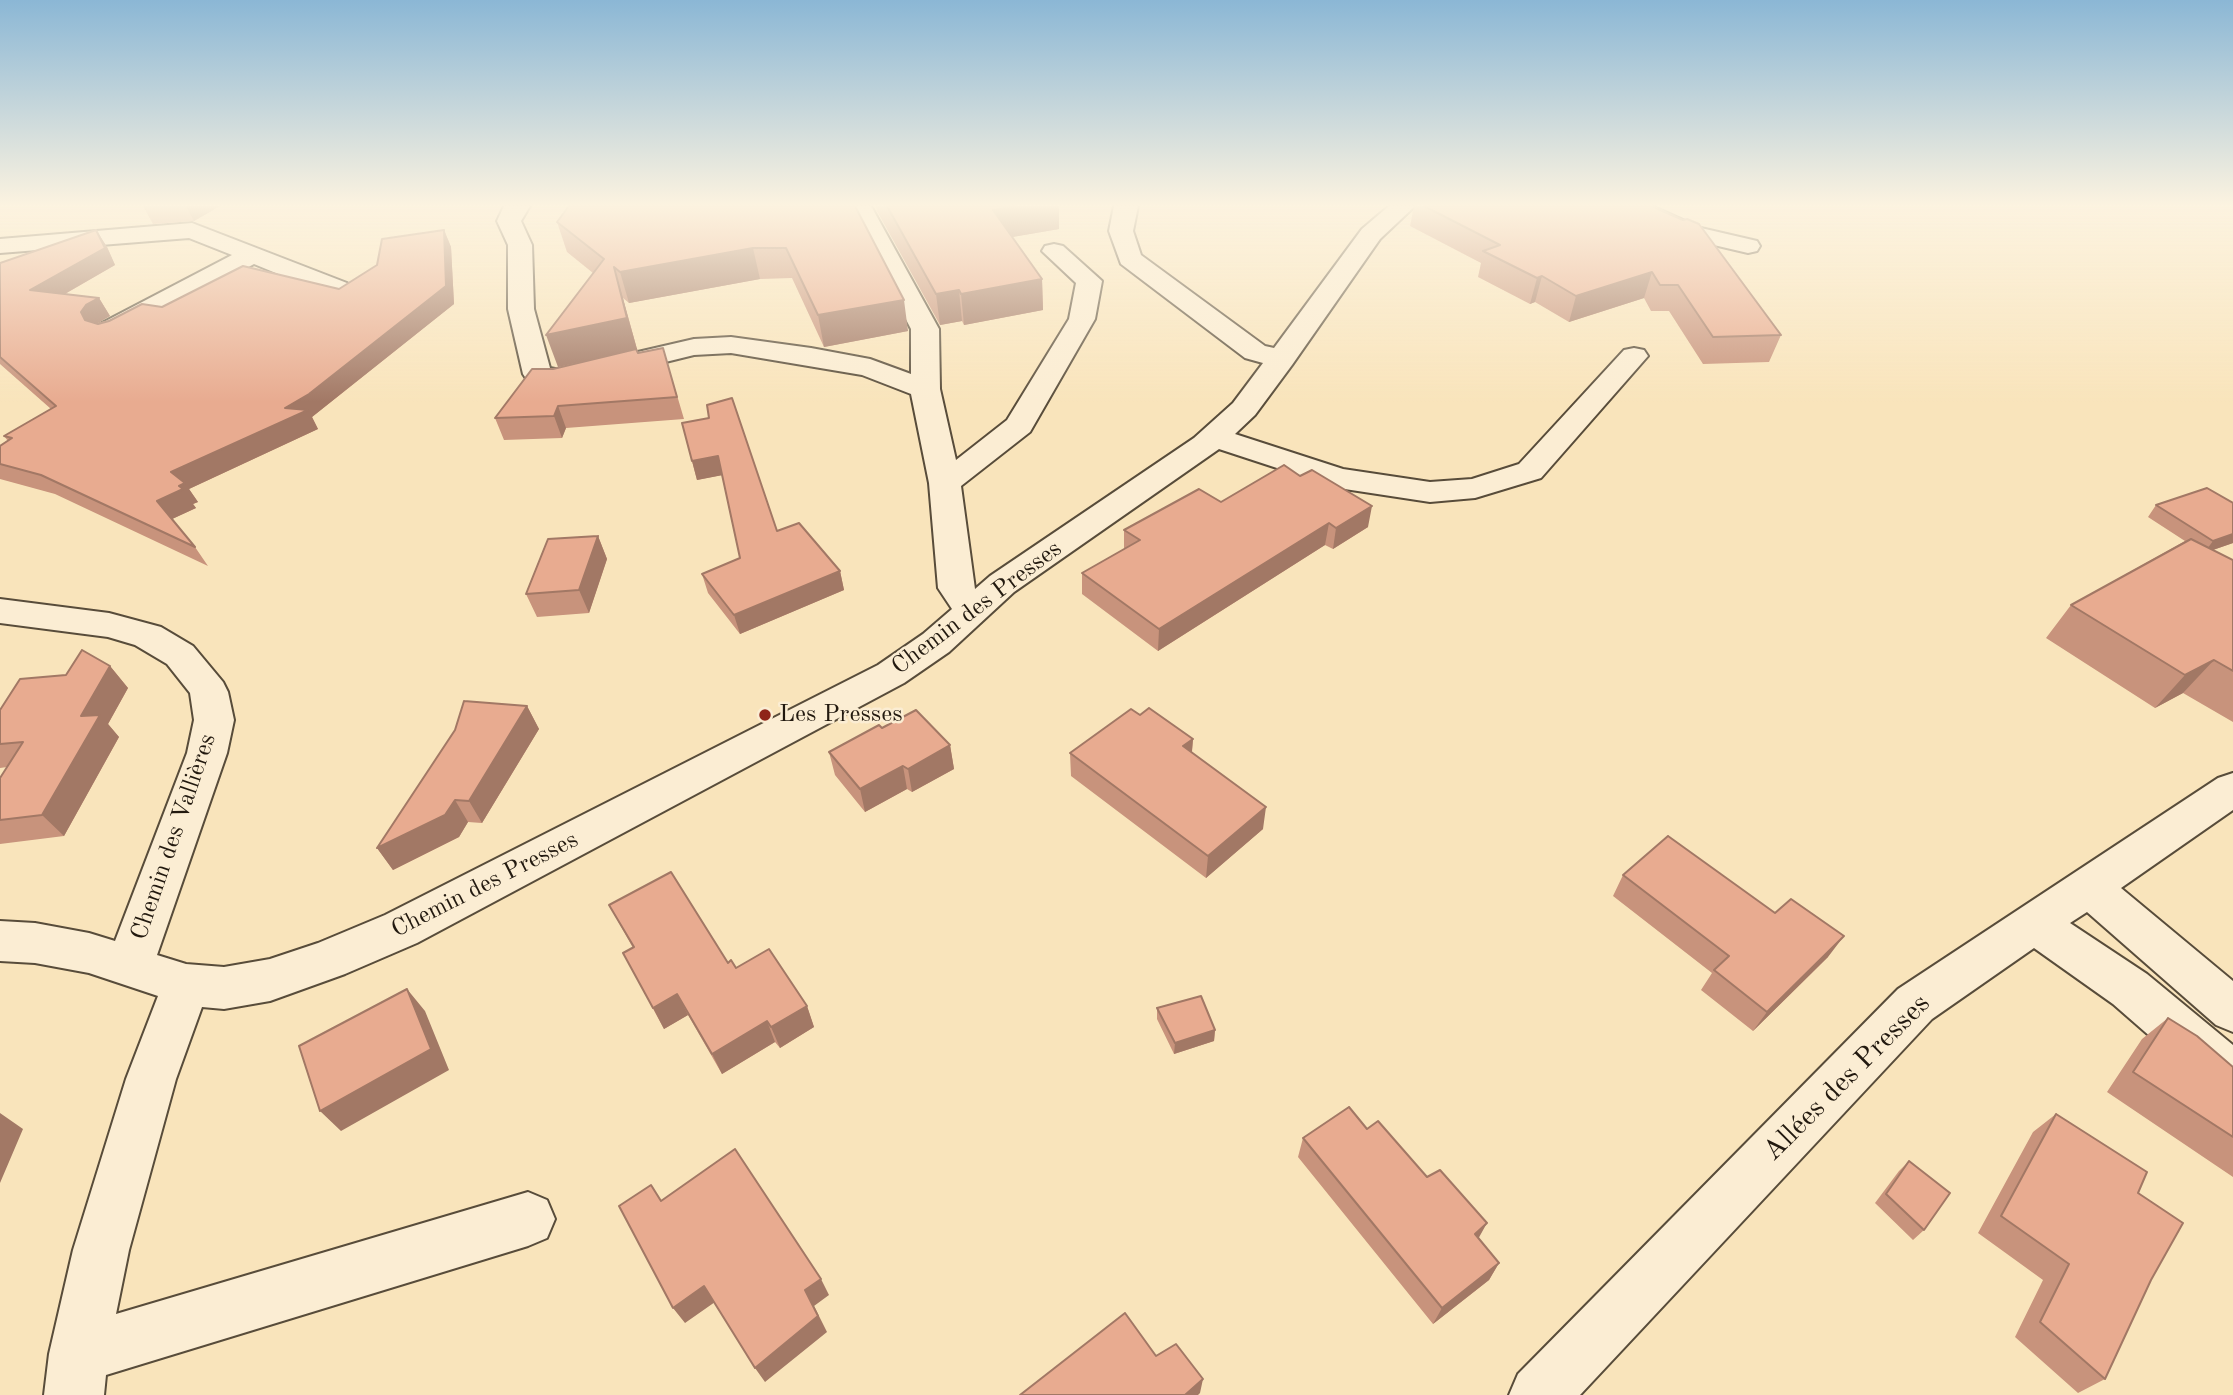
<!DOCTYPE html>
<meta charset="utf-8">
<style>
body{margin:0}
canvas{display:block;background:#f9e4bb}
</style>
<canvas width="2233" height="1395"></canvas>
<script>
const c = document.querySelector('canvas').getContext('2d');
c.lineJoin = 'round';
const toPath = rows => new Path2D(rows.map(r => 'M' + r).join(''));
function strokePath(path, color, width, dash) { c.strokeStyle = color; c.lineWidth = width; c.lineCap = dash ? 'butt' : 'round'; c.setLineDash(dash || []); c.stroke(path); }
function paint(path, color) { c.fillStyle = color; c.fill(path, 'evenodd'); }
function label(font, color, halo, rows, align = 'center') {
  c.font = font + ' "Old Standard TT",serif'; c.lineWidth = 5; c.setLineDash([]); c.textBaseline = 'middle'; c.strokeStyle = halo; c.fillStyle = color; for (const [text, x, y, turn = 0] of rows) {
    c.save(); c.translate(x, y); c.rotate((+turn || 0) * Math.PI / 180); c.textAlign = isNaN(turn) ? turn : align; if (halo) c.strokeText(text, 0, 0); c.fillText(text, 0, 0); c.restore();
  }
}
const minor = toPath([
 [504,206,530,206,521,221,532,245,534,309,550,368,560,370,694,339,731,337,811,348,870,359,911,374,911,329,847,206,871,206,939,329,940,389,956,460,1007,420,1069,319,1076,283,1042,251,1045,246,1054,244,1063,246,1102,281,1095,319,1030,432,961,486,975,589,990,576,1194,438,1233,403,1263,363,1245,358,1121,264,1109,231,1114,206,1138,206,1133,231,1141,255,1265,346,1274,348,1362,229,1389,206,1415,206,1380,239,1292,365,1255,415,1235,434,1343,469,1430,482,1472,479,1519,464,1624,350,1634,348,1644,350,1648,356,1541,478,1475,498,1430,502,1338,488,1219,449,1014,592,949,652,904,683,417,943,345,974,270,1001,224,1009,202,1007,176,1079,129,1250,116,1314,528,1192,547,1200,555,1219,547,1238,528,1246,106,1375,104,1395,44,1395,49,1354,73,1250,126,1079,158,996,89,973,35,963,0,961,0,921,35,923,89,933,115,941,187,753,194,720,190,693,167,664,135,645,108,637,0,623,0,599,109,613,161,627,193,646,223,682,228,692,234,720,227,753,157,955,186,964,224,967,270,959,318,943,385,915,878,665,923,634,952,609,938,588,929,483,911,394,862,375,731,353,694,355,560,388,527,380,523,374,508,309,508,245,497,221,504,206],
 [1620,206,1652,206,1701,228,1757,241,1760,246,1757,251,1748,253,1684,238,1623,211,1620,206],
 [192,223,347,283,351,289,347,295,338,297,329,295,254,264,120,336,110,338,100,336,96,330,100,324,232,255,189,238,0,253,0,239,192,223],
 [2233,773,2233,810,2121,888,2233,981,2233,1032,2216,1025,2087,912,2070,923,2147,974,2233,1045,2233,1099,2215,1093,2113,1004,2034,948,1932,1019,1580,1395,1509,1395,1518,1374,1898,989,2218,778,2233,773]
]);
strokePath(minor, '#584c3a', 4);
paint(minor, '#fbedd3');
paint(toPath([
 [143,206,220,206,194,221,153,224],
 [855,206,908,331,824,347,792,278,760,279,629,303,623,298,638,353,663,348,684,419,566,428,562,438,504,440,495,418,553,369,607,356,558,367,593,273,567,252,557,222],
 [876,206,1059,206,1059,229,1012,237,1042,279,1043,310,964,325,962,321,940,325,877,211],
 [1414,206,1651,206,1781,335,1769,362,1703,364,1669,311,1651,311,1644,298,1569,322,1535,302,1530,304,1478,277,1481,263,1410,226],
 [96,230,107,247,115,265,65,294,99,298,110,316,97,323,162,307,339,289,444,230,451,247,454,304,312,417,318,429,189,489,198,502,193,504,196,508,172,519,195,547,208,566,55,494,0,479,0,446,8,441,4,436,51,409,0,364,0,263],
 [682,423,777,531,840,571,844,590,740,634,708,593,702,574,740,558,722,475,697,480],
 [1221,502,1368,527,1333,549,1325,545,1158,651,1082,594,1082,573,1124,549,1124,530],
 [2233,503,2233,543,2213,550,2233,560,2233,722,2183,693,2155,708,2046,638,2071,605,2185,541,2148,517,2156,505],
 [598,536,607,559,589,613,537,617,526,594],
 [110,666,128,688,108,724,119,737,64,836,0,844,0,778,7,767,0,768,0,710,66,675],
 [527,706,539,729,482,823,468,822,459,837,393,870,377,848],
 [1140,715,1193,739,1192,752,1263,829,1206,878,1071,776,1070,753],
 [882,728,950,745,954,769,912,792,907,789,865,812,835,775,829,752],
 [1623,875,1828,957,1753,1031,1701,990,1712,973,1613,896],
 [609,905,728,963,807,1006,814,1027,780,1048,775,1042,722,1074,688,1015,664,1029,623,953,633,948],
 [1157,1008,1215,1030,1214,1041,1174,1054,1157,1019],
 [2168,1018,2233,1067,2233,1177,2107,1092,2142,1039],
 [2056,1114,2138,1193,2151,1280,2105,1379,2078,1393,2015,1337,2043,1280,1978,1233,2033,1132],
 [1367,1129,1478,1239,1499,1263,1489,1280,1433,1324,1298,1157,1303,1138],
 [1909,1161,1924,1230,1913,1240,1875,1203,1899,1171]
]), '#c8937c');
paint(toPath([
 [186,206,220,206,194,221],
 [1016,206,1059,206,1059,229,995,240,993,210],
 [96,230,107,247,115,265,42,307,30,290],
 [444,230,451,247,454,304,312,417,318,429,189,489,198,502,193,504,196,508,170,520,157,501,171,472,285,408],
 [753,248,760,279,629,303,620,272],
 [614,267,637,349,558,367,546,335],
 [1652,272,1644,298,1569,322,1576,296],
 [1542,276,1535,302,1530,304,1537,278],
 [1042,279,1043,310,964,325,961,294],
 [959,290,962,321,940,325,936,294],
 [99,298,110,316,98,323,93,330,85,320,81,312,86,305],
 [904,300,908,331,824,347,818,315],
 [558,406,566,428,562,438,554,416],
 [718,456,723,475,697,480,692,461],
 [1372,506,1368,527,1333,549,1336,528],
 [1329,523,1325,545,1158,651,1159,629],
 [2233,534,2233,543,2204,553,2213,541],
 [598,536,607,559,589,613,579,590],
 [840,571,844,590,740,634,734,615],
 [2214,660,2183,693,2155,708,2185,675],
 [110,666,128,688,108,724,119,737,64,836,42,815,81,716],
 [527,706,539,729,482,823,469,801],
 [1193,739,1191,761,1183,746],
 [950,745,954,769,912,792,908,769],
 [903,766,907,789,865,812,860,789],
 [455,800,468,822,459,837,393,870,377,848],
 [1266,807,1263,829,1206,878,1208,856],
 [1844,936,1828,957,1753,1031,1767,1012],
 [407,989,425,1011,449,1070,341,1131,320,1111],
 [677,994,688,1015,664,1029,653,1008],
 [807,1006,814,1027,780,1048,771,1027],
 [767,1021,775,1042,722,1074,712,1054],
 [1215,1030,1214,1041,1174,1054,1175,1043],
 [0,1113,23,1129,0,1183],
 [1487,1223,1477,1241,1475,1234],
 [1499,1263,1489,1280,1433,1324,1442,1308],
 [821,1279,829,1295,814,1306,827,1332,765,1382,755,1368,805,1290],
 [704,1286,715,1302,685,1323,673,1308],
 [1203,1379,1200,1393,1198,1395,1185,1395]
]), '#a27865');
const building = toPath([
 [569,206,855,206,904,300,818,315,786,248,753,248,620,272,614,267,627,318,546,335,604,259,557,222,569,206],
 [887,206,1016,206,993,210,1042,279,961,294,959,290,936,294,887,206],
 [1424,206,1651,206,1683,220,1687,219,1699,224,1781,335,1713,337,1678,285,1660,285,1652,272,1576,296,1542,276,1537,278,1483,251,1500,245,1424,206],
 [96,230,105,248,30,290,99,298,86,305,81,312,85,320,98,324,109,321,142,304,162,307,243,266,339,289,377,265,382,239,444,230,446,286,309,394,285,408,308,410,171,472,185,483,179,486,183,489,157,501,195,547,41,475,0,464,0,446,12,438,4,436,56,406,0,357,0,263,96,230],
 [663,348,677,397,558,406,554,416,495,418,532,369,553,369,636,349,638,353,663,348],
 [732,398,777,531,799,523,840,571,734,615,702,574,740,558,718,456,692,461,682,423,709,418,707,405,732,398],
 [1284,465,1300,476,1312,470,1372,506,1336,528,1329,523,1159,629,1082,573,1140,540,1124,530,1199,489,1221,502,1284,465],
 [2207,488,2233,503,2233,534,2213,541,2156,505,2207,488],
 [598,536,579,590,526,594,548,539,598,536],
 [2191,539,2233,560,2233,671,2214,660,2185,675,2071,605,2191,539],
 [82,650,110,666,81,716,100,715,42,815,0,820,0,778,23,742,0,744,0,710,20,679,66,675,82,650],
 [464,701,527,706,469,801,455,800,445,815,377,848,455,730,464,701],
 [1149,708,1193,739,1183,746,1266,807,1208,856,1070,753,1131,709,1140,715,1149,708],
 [916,710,950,745,908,769,903,766,860,789,829,752,879,725,882,728,916,710],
 [1668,836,1775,913,1791,899,1844,936,1767,1012,1714,970,1729,956,1623,875,1668,836],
 [671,872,728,963,731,960,736,968,769,949,807,1006,771,1027,767,1021,712,1054,677,994,653,1008,623,953,634,947,609,905,671,872],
 [407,989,431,1049,320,1111,299,1046,407,989],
 [1201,996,1215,1030,1175,1043,1157,1008,1201,996],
 [2168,1018,2197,1036,2233,1067,2233,1137,2133,1072,2168,1018],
 [1349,1107,1367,1129,1378,1121,1427,1177,1440,1170,1487,1223,1475,1234,1499,1263,1442,1308,1303,1138,1349,1107],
 [2056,1114,2147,1172,2138,1193,2183,1223,2151,1280,2105,1379,2040,1322,2069,1264,2001,1216,2056,1114],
 [735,1149,821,1279,805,1290,818,1316,755,1368,704,1286,673,1308,619,1206,651,1185,661,1201,735,1149],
 [1909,1161,1950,1193,1924,1230,1886,1194,1909,1161],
 [1125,1313,1156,1356,1176,1344,1203,1379,1185,1395,1020,1395,1125,1313]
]);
paint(building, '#e8ab90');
strokePath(building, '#a27865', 2);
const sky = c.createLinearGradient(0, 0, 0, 402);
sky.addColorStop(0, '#8bb7d5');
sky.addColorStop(0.51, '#fcf3e0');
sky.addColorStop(1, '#fcf3e000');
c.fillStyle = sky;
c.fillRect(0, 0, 2233, 402);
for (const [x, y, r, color] of [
 [765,715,7,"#8f2418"]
]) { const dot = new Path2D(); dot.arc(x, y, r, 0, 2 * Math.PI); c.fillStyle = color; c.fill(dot); strokePath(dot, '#fbedd3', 2.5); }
label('24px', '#22190f', '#fbedd3', [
 ["Chemin des Presses",977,608,-37],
 ["Chemin des Vallières",174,837,-71],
 ["Chemin des Presses",485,885,-27]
]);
label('24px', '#22190f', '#fbedd3', [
 ["Les Presses",779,715]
], 'left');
label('28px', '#22190f', '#fbedd3', [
 ["Allées des Presses",1847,1078,-45]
]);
</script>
